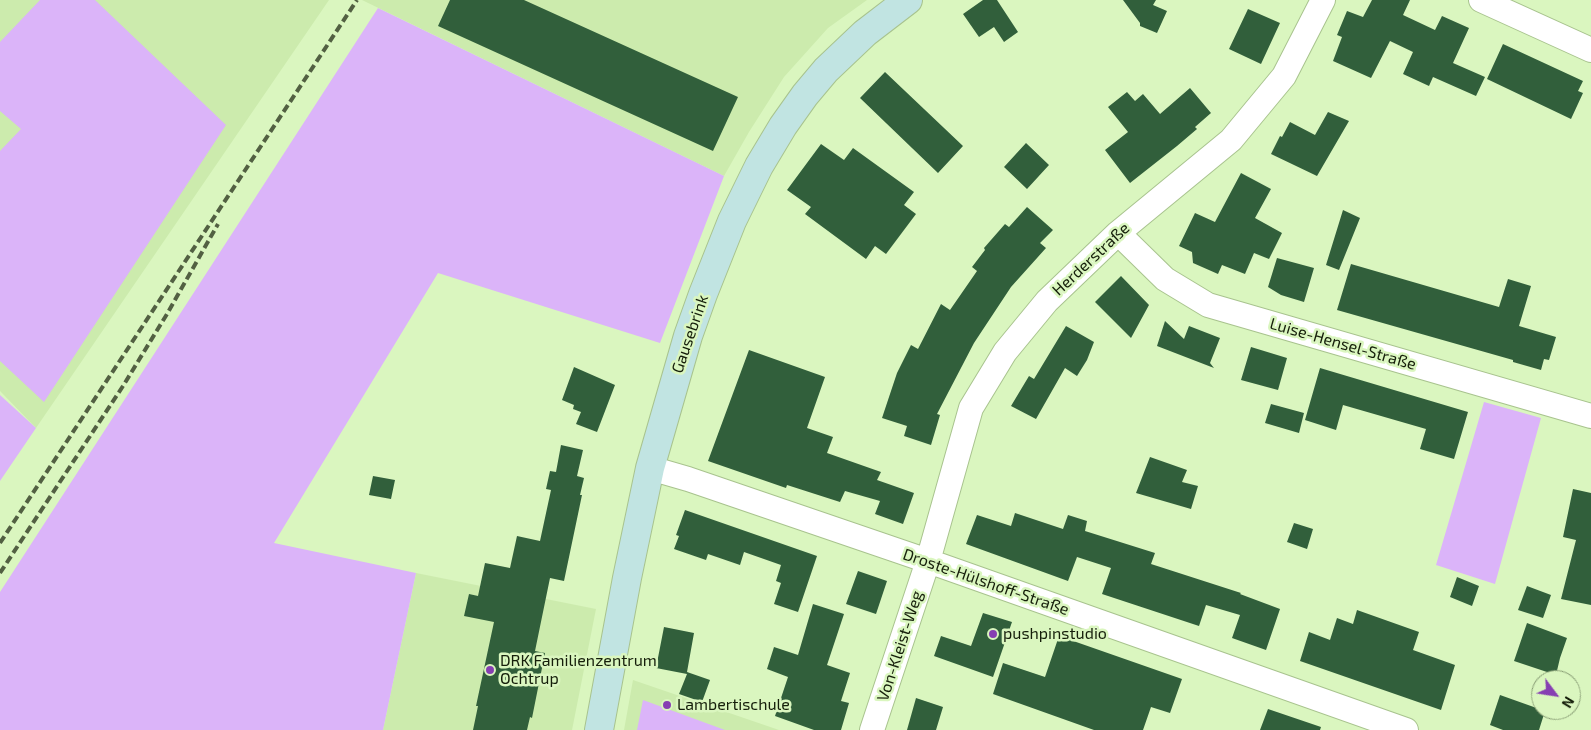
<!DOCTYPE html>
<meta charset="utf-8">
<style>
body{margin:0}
#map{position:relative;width:1591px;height:730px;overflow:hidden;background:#daf6bf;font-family:"Exo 2",sans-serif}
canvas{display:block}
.north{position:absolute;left:1531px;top:670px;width:50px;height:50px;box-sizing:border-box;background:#daf6bf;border:1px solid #8ba077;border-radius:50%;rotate:121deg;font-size:14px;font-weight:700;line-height:20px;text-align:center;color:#151e0a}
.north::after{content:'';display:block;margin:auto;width:18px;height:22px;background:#863fb2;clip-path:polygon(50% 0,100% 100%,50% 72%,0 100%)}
</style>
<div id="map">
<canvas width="1591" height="730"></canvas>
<div class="north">N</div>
</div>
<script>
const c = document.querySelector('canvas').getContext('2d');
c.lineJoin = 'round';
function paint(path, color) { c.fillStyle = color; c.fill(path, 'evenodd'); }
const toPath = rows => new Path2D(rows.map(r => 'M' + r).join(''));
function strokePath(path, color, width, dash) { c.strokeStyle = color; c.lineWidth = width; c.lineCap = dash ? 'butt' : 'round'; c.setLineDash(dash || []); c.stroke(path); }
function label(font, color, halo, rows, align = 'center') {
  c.font = font + ' "Exo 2",sans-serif'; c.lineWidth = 5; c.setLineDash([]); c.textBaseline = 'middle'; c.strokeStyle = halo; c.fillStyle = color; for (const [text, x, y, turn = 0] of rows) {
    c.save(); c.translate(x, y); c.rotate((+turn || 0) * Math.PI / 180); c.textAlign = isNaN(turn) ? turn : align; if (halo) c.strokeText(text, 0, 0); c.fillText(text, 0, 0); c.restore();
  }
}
paint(toPath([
 [0,0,329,0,36,428,0,391],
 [362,0,867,0,828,28,784,77,749,132,724,176],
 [416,573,596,609,572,730,383,730],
 [633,680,779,730,624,730]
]), '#ccebad');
paint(toPath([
 [40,0,95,0,226,125,44,402,0,361,0,151,21,129,0,111,0,42],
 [378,8,724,176,660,343,438,273,274,543,416,573,383,730,0,730,0,592],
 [0,395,36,428,0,481],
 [1484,402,1541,418,1495,584,1436,565],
 [643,700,725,730,637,730]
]), '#dbb4f9');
paint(toPath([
 [450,0,524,0,738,97,713,151,438,26],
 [983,0,997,0,1018,32,1004,42,994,27,979,37,963,14],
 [1123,0,1156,0,1153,5,1167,11,1157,33,1140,26,1140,23],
 [1372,0,1410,0,1403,15,1435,30,1442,16,1469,28,1453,63,1485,77,1476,96,1433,77,1429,86,1403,74,1413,52,1390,41,1371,78,1333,61,1342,37,1337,35,1347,11,1363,17],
 [1248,9,1280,23,1261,64,1229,49],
 [1503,44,1583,81,1578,91,1583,93,1571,119,1487,79],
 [885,72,963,146,938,173,860,98],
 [1190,88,1211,113,1195,127,1197,129,1177,146,1130,183,1105,150,1128,132,1108,107,1127,92,1135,101,1143,94,1160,114],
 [1328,112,1349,121,1317,176,1271,154,1280,136,1282,137,1290,122,1315,135],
 [1026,143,1049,165,1027,189,1004,167],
 [821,144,844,160,853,148,914,192,904,205,916,214,886,254,875,246,866,259,805,214,811,207,787,190],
 [1241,173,1271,189,1255,218,1282,233,1269,259,1254,253,1245,274,1222,265,1218,274,1193,263,1192,252,1179,246,1195,213,1215,222],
 [1027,207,1053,230,1040,243,1046,248,1011,287,974,343,937,414,940,415,931,445,904,436,907,426,882,418,897,373,911,345,918,349,941,304,950,310,977,271,972,267,985,250,984,248,1005,224,1009,227],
 [1343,210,1360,218,1339,270,1326,265],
 [1277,258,1314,268,1304,302,1281,295,1268,287],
 [1351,264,1499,307,1508,279,1531,286,1519,326,1556,337,1549,360,1544,359,1541,370,1513,362,1513,360,1337,310],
 [1121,276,1149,305,1131,338,1095,302],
 [1165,321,1184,339,1189,326,1220,338,1210,363,1214,368,1157,346],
 [1066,326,1094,342,1087,360,1077,376,1065,368,1036,419,1011,406,1029,376,1034,379],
 [1251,347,1287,358,1278,390,1241,380],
 [749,350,825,377,807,428,833,437,827,453,881,472,877,480,914,493,903,524,875,514,880,501,845,491,840,502,787,485,786,488,708,461],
 [574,367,615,385,597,432,576,424,581,412,573,409,574,405,562,400],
 [1320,368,1468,412,1454,459,1420,449,1426,429,1343,405,1336,430,1305,420],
 [1271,404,1304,413,1299,433,1265,423],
 [561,445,583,450,577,476,584,478,580,495,582,495,564,581,550,578,535,651,545,653,532,718,530,717,527,730,473,730,478,706,476,706,494,622,464,616,469,594,478,596,485,563,510,568,517,536,540,541,551,490,546,489,550,471,556,472],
 [1150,457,1187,470,1182,482,1198,486,1191,509,1136,493],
 [373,476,395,480,391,499,369,495],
 [1573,489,1591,493,1591,605,1561,599,1576,540,1563,537],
 [685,510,817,556,798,612,774,604,781,583,776,581,781,565,744,552,740,565,708,554,706,560,674,549,679,536,676,535],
 [1015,513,1063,529,1068,515,1087,521,1085,531,1155,553,1151,564,1241,593,1240,594,1280,609,1266,650,1232,638,1240,615,1206,605,1199,626,1102,594,1111,568,1077,557,1068,581,966,544,977,515,1011,526],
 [1294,523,1313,529,1307,549,1287,542],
 [858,571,887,581,876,614,846,604],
 [1457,577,1479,586,1472,606,1450,597],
 [1527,586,1551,595,1543,618,1518,610],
 [813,604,844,614,827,665,850,673,841,701,849,703,841,730,814,730,775,716,788,677,767,669,774,647,798,655],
 [1357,610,1419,632,1413,650,1455,665,1441,710,1300,661,1309,632,1330,640,1337,618,1353,624],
 [983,613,1012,622,993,677,934,656,941,636,971,646],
 [1527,623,1567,638,1560,658,1556,675,1514,661],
 [664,627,694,633,687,672,710,680,702,702,679,694,687,674,656,668],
 [1059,636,1182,679,1170,713,1151,707,1143,730,1094,730,993,694,1003,663,1045,677],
 [1500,695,1545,711,1539,730,1503,730,1490,725],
 [916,698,943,707,936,730,907,730],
 [1268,709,1321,727,1320,730,1260,730]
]), '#315f3b');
const street = toPath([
 [1481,0,1591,50],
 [1118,233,1165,279,1208,305,1591,416],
 [650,468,688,479,928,561,1406,730],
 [872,730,928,561,971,408,1005,352,1047,301,1118,233,1231,140,1284,76,1323,0]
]);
const secondary = toPath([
 [599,730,627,578,650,468,688,336,703,294,732,221,759,166,783,126,805,95,826,70,865,33,908,0]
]);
strokePath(street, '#a8c38e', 26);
strokePath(secondary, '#a8c38e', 30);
strokePath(street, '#fff', 24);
strokePath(secondary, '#c1e4e2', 28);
strokePath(toPath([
 [0,543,357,0],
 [0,573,123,386,167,314,218,224]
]), '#526042', 4, [8, 4]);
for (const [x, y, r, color] of [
 [993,634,5,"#863fb2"],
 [490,670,5,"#863fb2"],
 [667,705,5,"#863fb2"]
]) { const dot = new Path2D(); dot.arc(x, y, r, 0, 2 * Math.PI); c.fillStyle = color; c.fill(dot); strokePath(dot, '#daf6bf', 2); }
label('16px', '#151e0a', '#daf6bf', [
 ["Herderstraße",1091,259,-43],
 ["Gausebrink",690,334,-71],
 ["Luise-Hensel-Straße",1343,344,16],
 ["Droste-Hülshoff-Straße",986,582,19],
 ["Von-Kleist-Weg",900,646,-72]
]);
label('16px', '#151e0a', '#daf6bf', [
 ["pushpinstudio",1003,634],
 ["DRK Familienzentrum",500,661],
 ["Ochtrup",500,679],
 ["Lambertischule",677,705]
], 'left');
</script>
